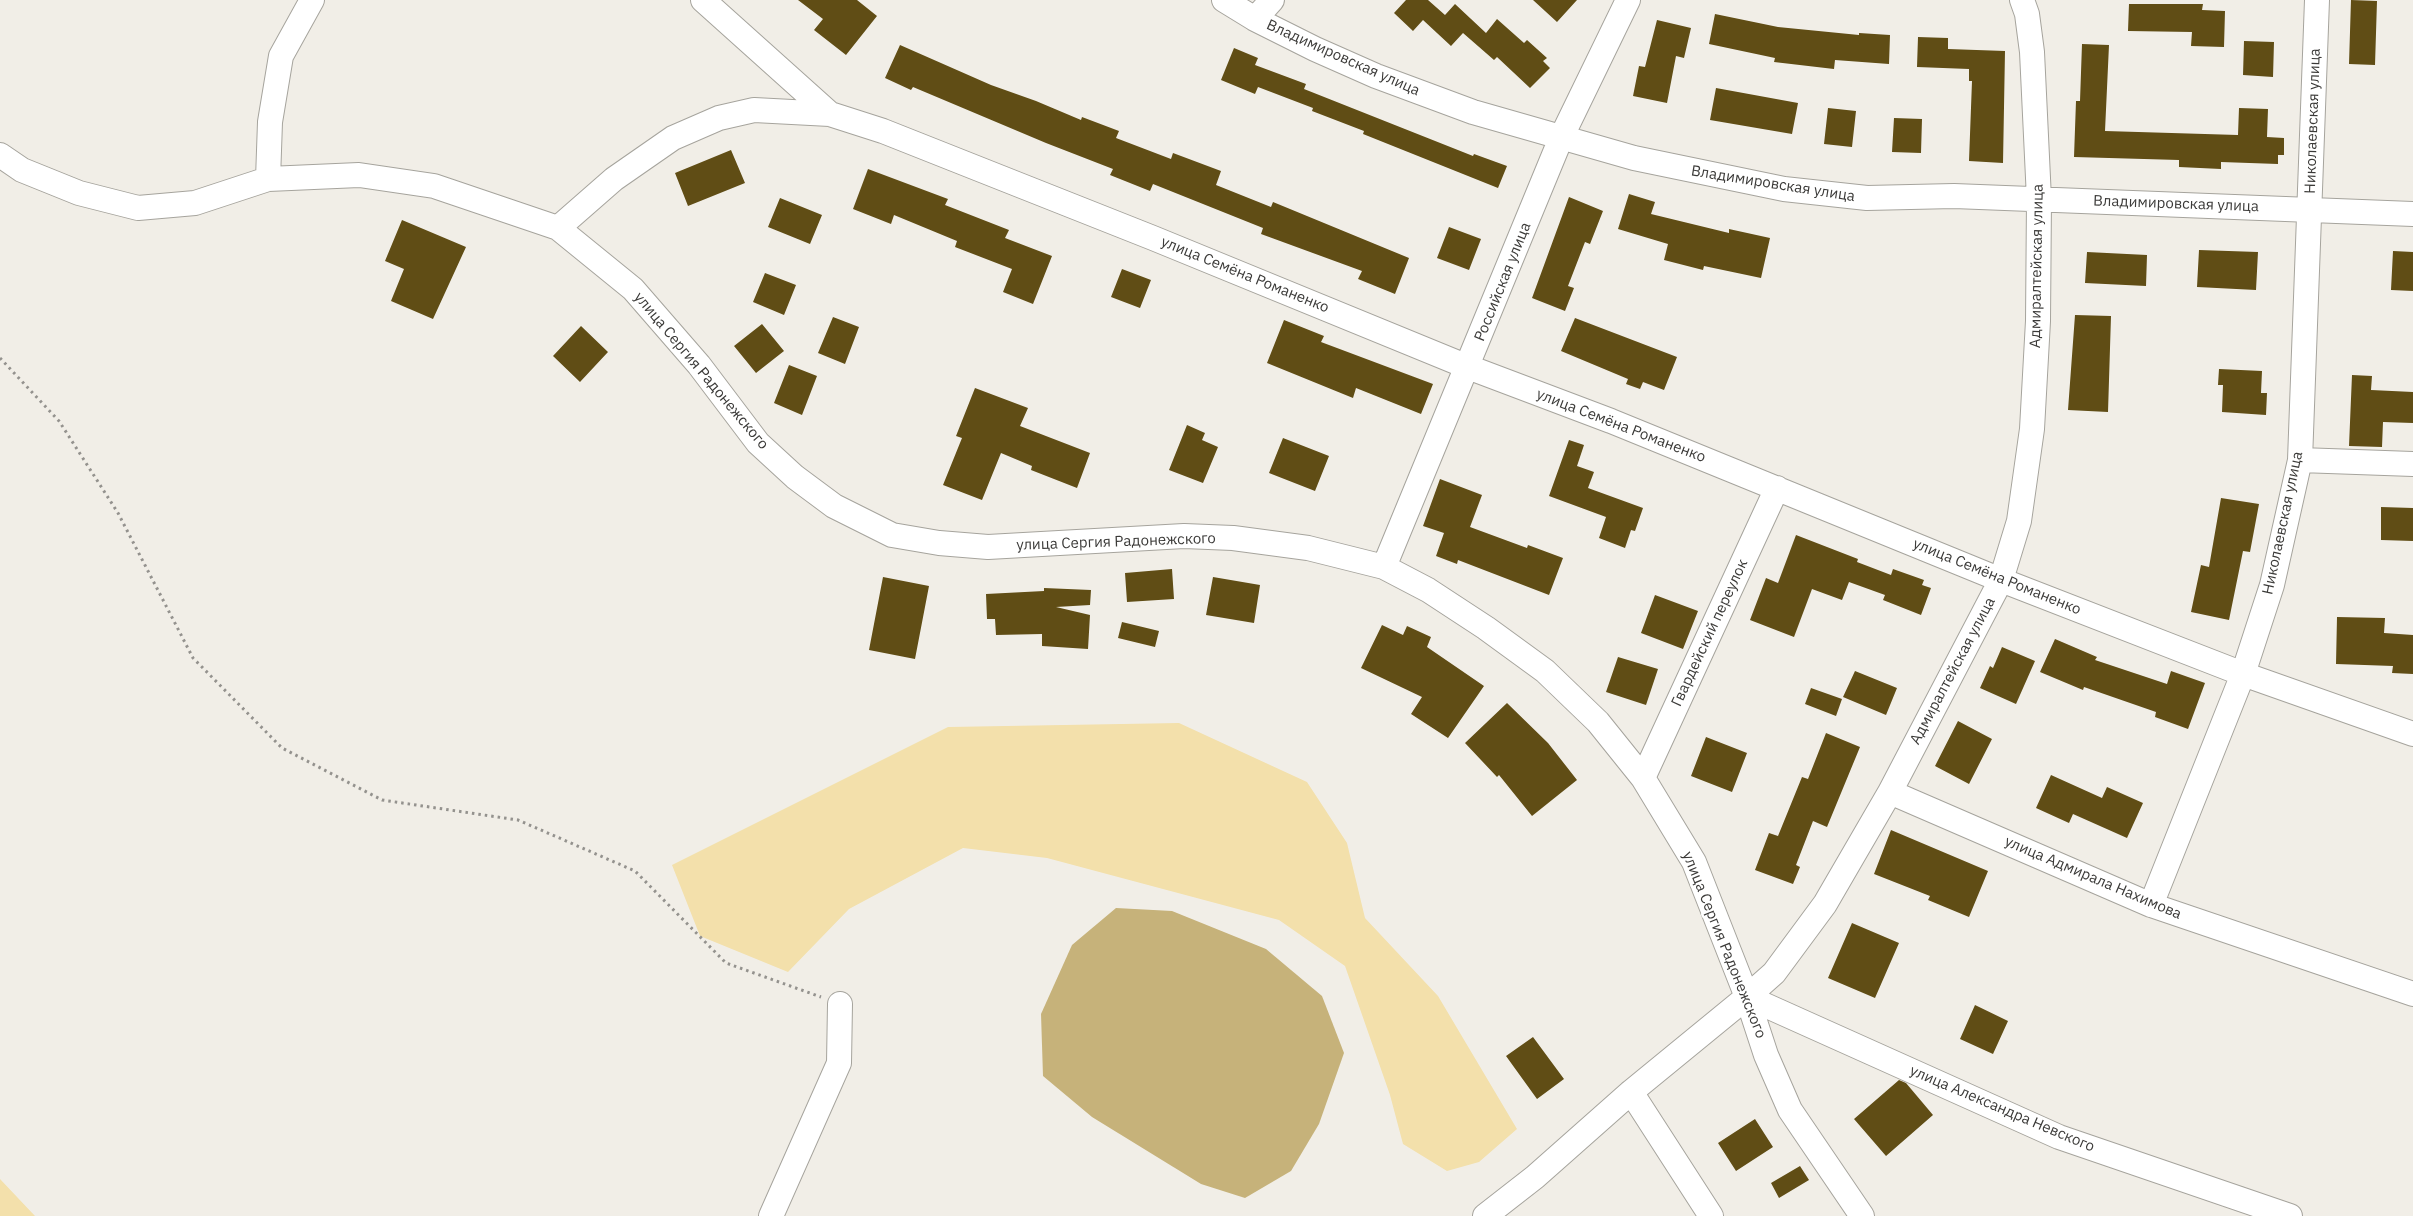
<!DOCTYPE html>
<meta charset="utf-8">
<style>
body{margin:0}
canvas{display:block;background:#f1eee7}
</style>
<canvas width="2413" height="1216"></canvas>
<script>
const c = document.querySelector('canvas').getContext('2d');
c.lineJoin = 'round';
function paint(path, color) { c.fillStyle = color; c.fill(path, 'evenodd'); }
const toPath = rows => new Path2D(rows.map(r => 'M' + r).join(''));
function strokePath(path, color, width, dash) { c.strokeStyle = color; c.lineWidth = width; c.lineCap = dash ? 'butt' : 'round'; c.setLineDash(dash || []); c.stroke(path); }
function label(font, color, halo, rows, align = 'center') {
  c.font = font + ' "IBM Plex Sans",sans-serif'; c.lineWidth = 5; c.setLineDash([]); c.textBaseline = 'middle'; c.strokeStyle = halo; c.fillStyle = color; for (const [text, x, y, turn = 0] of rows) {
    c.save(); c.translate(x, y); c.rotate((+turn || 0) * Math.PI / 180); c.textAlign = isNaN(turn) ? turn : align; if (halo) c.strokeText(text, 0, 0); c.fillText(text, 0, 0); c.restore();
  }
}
paint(toPath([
 [1179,723,1307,782,1347,843,1365,918,1438,996,1517,1129,1479,1162,1447,1171,1403,1144,1390,1095,1345,966,1279,920,1047,858,963,848,849,909,788,972,700,936,672,865,948,727],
 [0,1179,35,1216,0,1216]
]), '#f3e0ab');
paint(toPath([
 [1116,908,1172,911,1266,949,1322,996,1344,1053,1319,1124,1291,1171,1245,1198,1201,1184,1092,1117,1043,1076,1041,1014,1072,945]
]), '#c6b27a');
paint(toPath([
 [798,0,857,0,877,16,846,55,814,30,823,19],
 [1406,0,1428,0,1445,15,1455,4,1486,33,1497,19,1524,43,1527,40,1547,58,1543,61,1550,68,1530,88,1497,57,1494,60,1463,33,1451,46,1423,20,1413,31,1394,13],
 [1533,0,1577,0,1557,22],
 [2351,0,2377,1,2375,65,2349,64],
 [2129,4,2203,4,2202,10,2225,11,2224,47,2191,46,2192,32,2128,31],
 [1715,14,1778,27,1859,35,1859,33,1890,35,1889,64,1835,60,1834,69,1774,62,1775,58,1709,44],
 [1657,20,1691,28,1684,58,1676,56,1667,103,1633,96,1639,66,1645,67],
 [1918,37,1948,38,1948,49,2005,51,2003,163,1969,161,1972,81,1969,81,1969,69,1917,67],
 [2244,41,2274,42,2273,77,2243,75],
 [2082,44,2109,45,2105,131,2238,135,2239,108,2268,109,2267,137,2284,138,2284,155,2278,155,2278,164,2221,162,2221,169,2179,167,2179,160,2074,157,2076,101,2080,101],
 [900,45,991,85,1036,101,1081,120,1082,117,1119,131,1116,138,1171,159,1173,153,1221,171,1216,185,1271,207,1273,202,1409,258,1395,294,1358,279,1362,271,1261,234,1263,228,1153,184,1150,191,1110,175,1113,169,1046,143,913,87,911,90,885,78],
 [1234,48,1258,58,1255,65,1306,84,1304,89,1473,156,1474,154,1507,166,1498,188,1363,134,1364,131,1312,111,1313,108,1258,87,1255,94,1221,80],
 [1716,88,1798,103,1792,134,1710,120],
 [1828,108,1856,111,1852,147,1824,144],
 [1894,118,1922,119,1921,153,1892,152],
 [731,150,745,183,688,206,675,173],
 [868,169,948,199,945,205,1009,230,1005,238,1052,256,1033,304,1003,292,1012,269,955,247,957,241,894,215,891,224,853,209],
 [1629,194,1655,202,1651,214,1729,233,1729,229,1770,238,1761,278,1704,266,1703,270,1664,260,1668,244,1618,229],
 [1569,197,1603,211,1590,244,1585,242,1568,286,1574,288,1565,311,1532,298],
 [780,198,822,215,810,244,768,227],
 [402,220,466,247,433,319,391,301,404,269,385,261],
 [1449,227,1481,239,1469,270,1437,258],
 [2199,250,2258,252,2256,290,2197,287],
 [2393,251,2413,252,2413,291,2391,290],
 [2087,252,2147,255,2146,286,2085,283],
 [1122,269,1151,280,1140,308,1111,297],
 [765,273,796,285,784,315,753,302],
 [2075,315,2111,316,2108,412,2068,410],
 [833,317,859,327,845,364,818,353],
 [1575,318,1677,357,1664,390,1643,382,1640,389,1626,384,1628,379,1561,351],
 [1284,320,1324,336,1321,342,1433,384,1421,414,1356,388,1353,398,1267,363],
 [762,324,784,351,756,373,734,346],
 [581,326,608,352,580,382,553,356],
 [789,365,817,376,802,415,774,403],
 [2219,369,2262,371,2261,393,2267,393,2266,415,2222,412,2223,385,2218,385],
 [2352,375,2372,376,2371,390,2413,392,2413,423,2383,422,2382,447,2349,446],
 [975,388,1028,408,1020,426,1090,453,1077,488,1031,470,1032,466,1001,453,982,500,943,485,962,438,956,436],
 [1187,425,1205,433,1202,440,1218,447,1203,483,1169,470],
 [1283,438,1329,456,1315,491,1269,473],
 [1569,440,1584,445,1577,466,1594,472,1588,488,1643,508,1635,531,1631,530,1625,548,1599,538,1606,517,1549,496],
 [1440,479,1482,495,1470,527,1527,548,1528,545,1563,558,1549,595,1458,560,1457,564,1436,556,1444,533,1423,526],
 [2221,498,2259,504,2250,552,2243,551,2229,620,2191,612,2201,565,2209,567],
 [2381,507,2413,508,2413,541,2381,540],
 [1796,535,1858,559,1857,562,1891,575,1893,569,1924,580,1922,585,1931,588,1921,615,1883,600,1885,595,1849,582,1842,600,1812,589,1794,637,1750,620,1766,578,1778,583],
 [1172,569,1174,599,1127,602,1125,573],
 [883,577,929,586,915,659,869,650],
 [1213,577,1260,585,1254,623,1206,615],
 [1044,588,1091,590,1090,605,1056,607,1090,615,1088,649,1042,646,1042,634,996,635,995,619,987,619,986,594,1044,591],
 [1655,595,1698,611,1683,649,1641,633],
 [2337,617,2385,618,2384,633,2413,635,2413,674,2392,673,2393,666,2336,664],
 [1122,622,1159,631,1155,647,1118,638],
 [1382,625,1403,635,1407,626,1431,637,1427,647,1484,686,1448,738,1411,714,1422,697,1361,668],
 [2055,639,2097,657,2095,660,2167,684,2171,671,2205,683,2188,729,2155,717,2156,712,2084,687,2083,690,2040,672],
 [2002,647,2035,661,2016,704,1980,688,1990,666,1993,668],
 [1618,657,1658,669,1646,705,1606,692],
 [1855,671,1897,688,1886,715,1843,697],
 [1811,688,1842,699,1836,716,1805,704],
 [1507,703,1548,743,1577,780,1532,816,1499,775,1497,777,1465,743],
 [1958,721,1992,739,1969,784,1935,766],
 [1826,733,1860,747,1827,827,1813,821,1796,865,1800,867,1793,884,1755,870,1769,833,1778,836,1802,777,1808,779],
 [1706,737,1747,753,1732,792,1691,776],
 [2051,775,2102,798,2107,787,2143,803,2127,838,2073,814,2069,823,2036,808],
 [1891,830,1988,871,1969,917,1928,900,1930,896,1874,874],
 [1852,923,1899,943,1875,998,1828,978],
 [1975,1005,2008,1021,1993,1054,1960,1039],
 [1533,1037,1564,1079,1537,1099,1506,1056],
 [1899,1080,1906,1083,1933,1115,1886,1156,1854,1119],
 [1755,1119,1773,1147,1736,1171,1718,1143],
 [1800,1166,1809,1180,1779,1198,1771,1183]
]), '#604d15');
const minor = toPath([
 [703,0,830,114],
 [1224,0,1255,19,1315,49,1376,76,1473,112,1634,158,1784,189,1867,198,1954,196,2413,214],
 [1255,19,1272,0],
 [0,155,22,170,79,193,138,208,195,203,268,179,359,175,434,186,558,228,633,289,699,365,758,443,795,477,834,506,892,535,939,543,988,547,1184,536,1233,538,1308,548,1384,567,1428,590,1486,628,1545,671,1598,722,1643,778,1694,862,1747,997,1766,1055,1790,1110,1862,1216],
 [268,179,270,122,281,56,312,0],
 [558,228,614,179,673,138,719,118,754,110,830,114,883,131,1153,238,1468,367,1611,421,2001,580,2243,674,2413,734],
 [2300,460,2413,464],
 [1384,567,1561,138,1628,0],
 [1643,778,1777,488],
 [1890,792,2151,905,2413,994],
 [2151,905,2243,674,2272,585,2300,460,2317,0],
 [1747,997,2059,1137,2290,1216],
 [1631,1092,1711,1216],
 [771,1216,839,1063,840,1004],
 [1485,1216,1535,1177,1631,1092,1747,997,1774,973,1825,904,1890,792,2001,580,2019,521,2032,429,2038,321,2039,199,2032,52,2027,14,2022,0]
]);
strokePath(minor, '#a6a49d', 26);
strokePath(toPath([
 [0,358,59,421,118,513,193,658,282,748,382,800,518,820,635,871,726,963,821,997]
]), '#94928e', 3, [2.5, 4]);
strokePath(minor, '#fff', 24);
label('15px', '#3b3a38', '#fff', [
 ["Владимировская улица",1343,58,24],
 ["Николаевская улица",2313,121,-88],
 ["Владимировская улица",1773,184,9],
 ["Владимировская улица",2176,204,2],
 ["Адмиралтейская улица",2037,266,-89],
 ["улица Семёна Романенко",1245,275,22],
 ["Российская улица",1503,282,-68],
 ["улица Сергия Радонежского",701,371,50],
 ["улица Семёна Романенко",1621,426,21],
 ["Николаевская улица",2283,523,-78],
 ["улица Сергия Радонежского",1116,542,-2],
 ["улица Семёна Романенко",1997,577,22],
 ["Гвардейский переулок",1710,633,-65],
 ["Адмиралтейская улица",1953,671,-62],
 ["улица Адмирала Нахимова",2093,878,23],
 ["улица Сергия Радонежского",1724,945,68],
 ["улица Александра Невского",2002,1109,23]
]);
</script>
